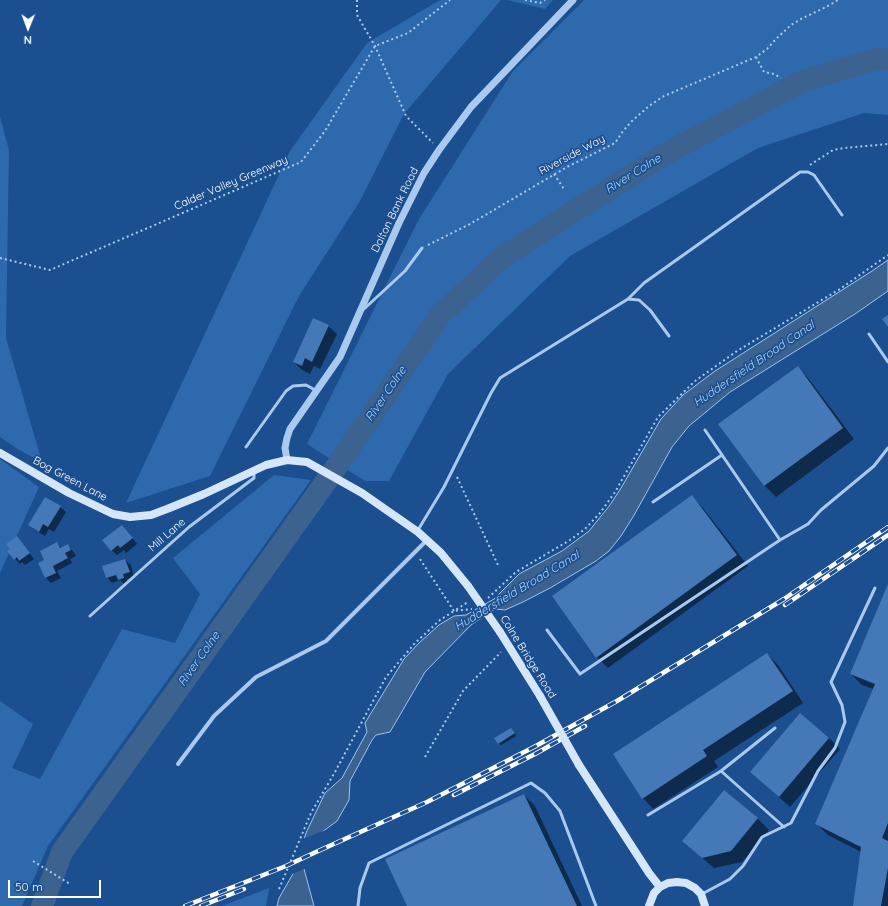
<!DOCTYPE html>
<style>
body{margin:0}
#map{position:relative;width:888px;height:906px;overflow:hidden;background:#1b4f8f;font-family:Quicksand,sans-serif}
canvas{display:block}
.north{position:absolute;left:8px;top:8px;width:40px;height:40px;-webkit-text-stroke:3px #1b4f8f;paint-order:stroke;rotate:181deg;font-size:11px;font-weight:700;line-height:16px;text-align:center;color:#fff}
.north::after{content:'';display:block;margin:auto;width:14px;height:18px;background:#fff;clip-path:polygon(50% 0,100% 100%,50% 72%,0 100%)}
.scale{position:absolute;left:8px;top:880px;width:93px;height:18px;box-sizing:border-box;border:2px solid #fff;border-top:0;padding-left:5px;font-size:12px;line-height:14px;white-space:nowrap;color:#fff;-webkit-text-stroke:3px #1b4f8f;paint-order:stroke}
</style>
<div id="map">
<canvas width="888" height="906"></canvas>
<div class="north">N</div>
<div class="scale">50 m</div>
</div>
<script>
const c = document.querySelector('canvas').getContext('2d');
c.lineJoin = 'round';
function paint(path, color) { c.fillStyle = color; c.fill(path, 'evenodd'); }
const toPath = rows => new Path2D(rows.map(r => 'M' + r).join(''));
function strokePath(path, color, width, dash) { c.strokeStyle = color; c.lineWidth = width; c.lineCap = dash ? 'butt' : 'round'; c.setLineDash(dash || []); c.stroke(path); }
function label(font, color, halo, rows, align = 'center') {
  c.font = font + ' Quicksand,sans-serif'; c.lineWidth = 3.5; c.setLineDash([]); c.textBaseline = 'middle'; c.strokeStyle = halo; c.fillStyle = color; for (const [text, x, y, turn = 0] of rows) {
    c.save(); c.translate(x, y); c.rotate((+turn || 0) * Math.PI / 180); c.textAlign = isNaN(turn) ? turn : align; if (halo) c.strokeText(text, 0, 0); c.fillText(text, 0, 0); c.restore();
  }
}
paint(toPath([
 [440,0,501,0,404,114,360,201,299,296,210,476,126,503,290,151,367,43],
 [507,0,553,0,545,9],
 [584,0,888,0,888,115,864,113,758,148,570,256,448,374,389,481,365,481,307,444,419,219,513,71],
 [0,117,9,150,6,338,42,462,19,450,0,437],
 [0,459,39,487,0,573],
 [274,475,311,480,48,846,22,906,0,906,0,701,33,724,12,768,40,779,122,629,175,643,200,594,173,558],
 [269,888,266,906,222,906]
]), '#2e69ad');
const water = toPath([
 [888,260,888,291,855,314,730,392,689,426,672,447,633,517,621,536,609,551,596,561,550,588,523,602,505,610,495,609,471,625,425,672,390,732,376,735,372,740,350,781,349,800,337,821,318,835,304,869,314,906,277,906,279,898,294,872,306,833,325,793,342,778,367,732,365,723,404,659,419,643,439,625,454,616,466,615,494,599,519,574,562,551,589,531,610,505,621,488,661,419,683,395,715,371,872,271,888,260]
]);
paint(water, '#3c6290');
strokePath(water, '#9cc4f0', 1);
paint(toPath([
 [326,830,325,832,320,836,307,868,290,875,302,839]
]), '#1b4f8f');
paint(toPath([
 [328,326,337,334,320,369,314,366,310,374,302,370,294,362],
 [798,367,808,378,854,439,776,497,765,486,719,424],
 [692,497,703,508,748,566,608,668,597,657],
 [60,507,66,512,54,532,49,529,45,536,35,530,29,525],
 [127,531,137,544,126,553,124,550,117,555,111,550],
 [17,537,34,559,25,565,22,562,20,564,15,559],
 [57,544,62,548,68,545,73,551,76,556,70,559,72,563,57,571,61,578,51,583,46,578,39,564,46,560],
 [125,560,131,565,134,577,127,579,128,583,124,584,120,580,112,583,107,577],
 [888,587,888,906,854,906,861,852,828,835,817,824,873,689,862,685,851,674],
 [767,654,778,665,803,703,714,761,718,767,653,809,643,798],
 [514,731,516,736,501,745,498,743],
 [829,738,840,749,790,807,751,772],
 [724,791,758,819,769,830,742,862,714,868,683,841],
 [524,795,535,806,582,906,408,906]
]), '#0007');
strokePath(toPath([
 [42,906,62,852,337,466,441,314,502,257,665,154,803,81,880,58,888,60]
]), '#3c6290', 22);
paint(toPath([
 [888,315,888,327,882,319],
 [313,318,329,325,312,362,305,358,302,366,293,362],
 [798,366,843,428,764,486,718,424],
 [692,495,737,555,596,658,552,596],
 [45,497,61,506,48,527,43,524,39,532,28,525],
 [122,525,133,538,120,548,118,545,111,551,102,540],
 [17,536,30,553,19,561,17,557,14,560,7,551,10,549,6,544],
 [57,542,60,548,68,544,71,550,65,553,68,558,53,566,56,573,45,578,38,563,44,560,40,551],
 [125,559,130,572,123,574,124,578,118,580,116,575,106,578,102,566],
 [888,584,888,823,882,838,888,841,888,868,881,906,853,906,861,847,815,824,875,684,850,674],
 [767,653,793,691,703,750,707,756,642,799,613,754],
 [800,713,829,738,779,797,750,772],
 [511,728,515,733,498,744,494,738],
 [724,790,758,818,731,851,702,858,682,841],
 [524,794,577,906,407,906,385,859]
]), '#4478b7');
strokePath(toPath([
 [357,0,357,15,375,46,406,116,433,143],
 [525,0,540,3,545,0],
 [756,57,764,72,774,74,781,78],
 [810,165,833,150,844,148,888,144],
 [554,174,564,189],
 [428,245,470,224,567,167,615,143,623,131,632,121,649,106,664,96,756,57,767,49,776,39,791,25,801,19,826,7,838,0],
 [0,258,50,270,301,162,325,131,375,46,408,33,450,0],
 [457,477,498,565],
 [420,559,454,611,468,602],
 [488,598,516,572,570,540,585,529,600,513,615,492,658,417,695,381,737,351,840,289,888,255],
 [425,757,463,691,501,652],
 [33,861,70,884],
 [279,889,311,813,335,772,386,677,415,643,440,620,454,611,472,609]
]), '#a9c9ee', 2, [2, 3]);
strokePath(toPath([
 [628,299,644,283,800,172,808,172,814,175,842,215],
 [364,309,405,271,422,248],
 [869,334,888,362],
 [705,430,780,540],
 [246,447,286,391,293,386,306,385,317,391],
 [653,502,722,455],
 [418,530,444,487,491,393,500,378,628,299,639,300,650,310,669,336],
 [90,616,189,527,254,478,254,472],
 [547,630,580,674,780,540,808,524,821,510,874,466,888,448],
 [721,771,775,728],
 [648,815,721,771,784,827],
 [702,894,730,879,743,866,762,837,791,823,818,771,835,748,845,722,842,705,831,682,875,588],
 [358,906,360,888,369,863,531,783,545,793,560,811,596,906]
]), '#a9c9ee', 3);
strokePath(toPath([
 [178,764,214,716,256,677,326,641,427,540]
]), '#a9c9ee', 4);
strokePath(toPath([
 [287,460,285,448,287,438,290,429,340,357,399,223,424,173,439,150,471,107,573,0]
]), '#a9c9ee', 7);
strokePath(toPath([
 [0,453,69,493,113,514,130,517,151,515,167,509,204,494,266,465,287,460,307,462,362,493,418,532,441,553,468,586],
 [500,632,540,696],
 [579,765,649,873,660,887],
 [649,906,654,893,660,887,668,883,677,882,686,883,695,888,701,894,705,906]
]), '#d6e6fa', 8);
const rail = toPath([
 [785,605,888,535],
 [454,795,535,754,585,726],
 [185,906,286,866,316,852,427,802,534,747,617,701,784,599,888,527],
 [201,906,244,889]
]);
strokePath(rail, '#fff', 4.5);
strokePath(rail, '#1b4f8f', 3, [9]);
strokePath(toPath([
 [468,586,500,632],
 [540,696,579,765]
]), '#d6e6fa', 8);
label('11px', '#fff', '#1b4f8f', [
 ["Riverside Way",572,155,-28],
 ["Calder Valley Greenway",231,183,-23],
 ["Dalton Bank Road",395,210,-64],
 ["Bog Green Lane",70,479,28],
 ["Mill Lane",167,535,-41],
 ["Colne Bridge Road",528,657,58]
]);
label('italic 12px', '#b5d3f5', '#1b4f8f', [
 ["River Colne",633,174,-32],
 ["Huddersfield Broad Canal",754,364,-34],
 ["River Colne",386,394,-56],
 ["Huddersfield Broad Canal",517,591,-31],
 ["River Colne",199,659,-55]
]);
</script>
